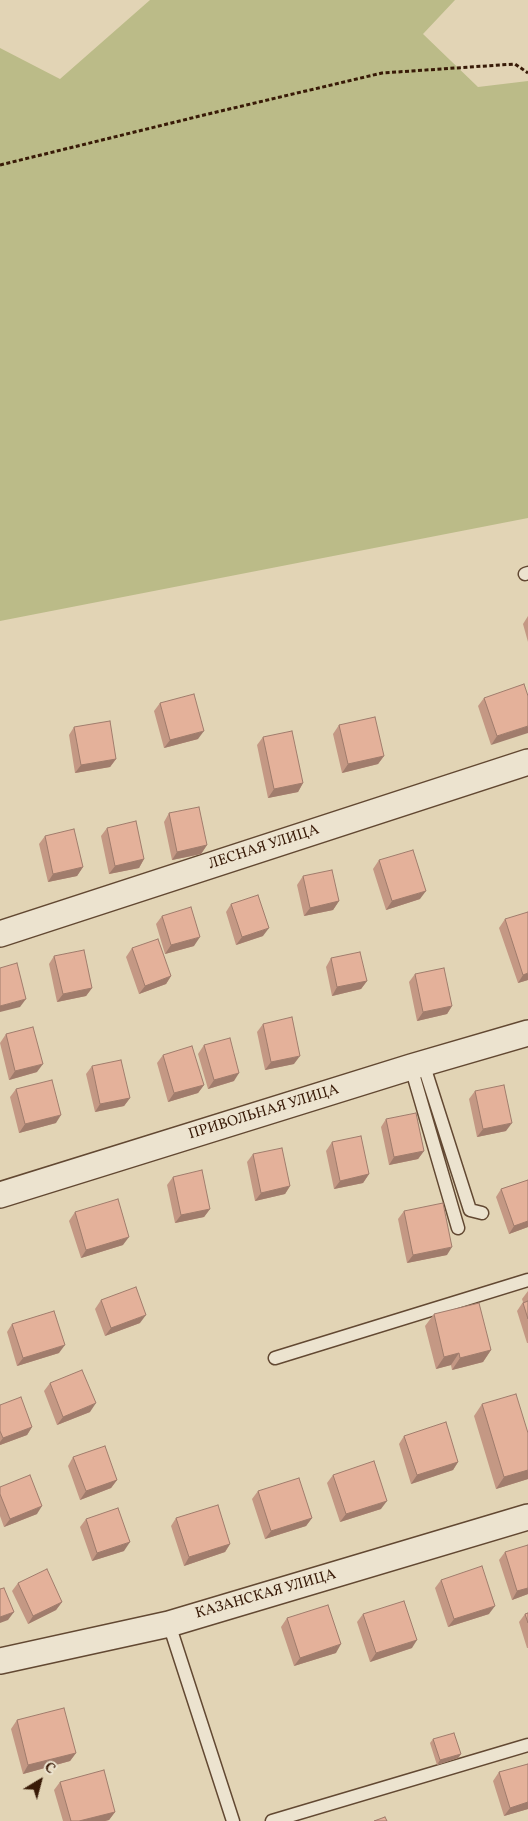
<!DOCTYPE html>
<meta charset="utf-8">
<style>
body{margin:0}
#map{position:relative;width:528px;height:1821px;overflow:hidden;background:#e2d4b5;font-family:Vollkorn,serif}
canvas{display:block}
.north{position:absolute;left:15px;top:1756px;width:50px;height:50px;-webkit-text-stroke:4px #ece3cf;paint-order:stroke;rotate:37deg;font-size:14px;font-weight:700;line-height:20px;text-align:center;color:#381a07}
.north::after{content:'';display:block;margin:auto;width:18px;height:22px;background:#381a07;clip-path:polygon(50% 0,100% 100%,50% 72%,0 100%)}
</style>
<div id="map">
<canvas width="528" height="1821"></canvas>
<div class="north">С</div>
</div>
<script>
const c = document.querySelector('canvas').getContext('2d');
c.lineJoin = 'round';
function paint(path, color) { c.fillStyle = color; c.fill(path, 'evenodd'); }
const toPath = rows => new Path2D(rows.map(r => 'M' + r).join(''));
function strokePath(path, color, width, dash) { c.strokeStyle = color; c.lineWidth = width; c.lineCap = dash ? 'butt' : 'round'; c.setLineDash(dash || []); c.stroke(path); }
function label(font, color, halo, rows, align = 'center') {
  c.font = font + ' Vollkorn,serif'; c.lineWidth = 4; c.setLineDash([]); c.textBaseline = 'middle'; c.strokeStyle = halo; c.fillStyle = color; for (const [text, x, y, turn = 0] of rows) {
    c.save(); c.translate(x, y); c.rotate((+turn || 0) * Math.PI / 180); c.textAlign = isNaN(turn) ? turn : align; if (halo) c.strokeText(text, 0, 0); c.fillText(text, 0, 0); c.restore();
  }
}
paint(toPath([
 [150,0,455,0,423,34,478,87,528,81,528,518,0,621,0,48,60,79]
]), '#bb8');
const lane = toPath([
 [525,574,528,573],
 [423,1063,470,1210,482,1213],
 [411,1067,458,1228],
 [275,1358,528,1280],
 [169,1624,233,1821],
 [272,1821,528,1745]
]);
const street = toPath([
 [0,934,528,762],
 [0,1195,411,1067,528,1033],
 [0,1661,169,1624,528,1517]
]);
strokePath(lane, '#624832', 15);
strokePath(street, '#624832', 28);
strokePath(toPath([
 [0,165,204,115,382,73,515,64,528,73]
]), '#381a07', 3, [4, 2.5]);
strokePath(lane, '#ece3cf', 12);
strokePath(street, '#ece3cf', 25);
paint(toPath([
 [528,616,528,642,523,624],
 [528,696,491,745,478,706,484,698],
 [160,703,198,739,164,748,154,711],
 [339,725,384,756,378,764,342,773,333,734],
 [74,727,116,759,110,767,75,773,69,735],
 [263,737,303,783,298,792,268,798,257,745],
 [169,813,207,845,201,854,172,860,164,822],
 [107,828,144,859,139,868,109,874,101,836],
 [45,836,83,867,77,876,48,882,39,844],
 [379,860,420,899,386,910,373,869],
 [303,876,339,901,333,910,304,916,297,885],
 [231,904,263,936,236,945,226,912],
 [162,916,194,946,165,954,156,924],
 [505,919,528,980,518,983,499,928],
 [132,948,171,976,166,984,139,994,126,957],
 [54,956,92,988,86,996,57,1002,49,964],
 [331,958,367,981,361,989,332,996,326,967],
 [415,974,452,1006,447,1014,417,1021,409,982],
 [263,1024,294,1064,265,1070,257,1032],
 [6,1034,37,1072,9,1080,0,1043],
 [204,1045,234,1081,208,1089,198,1054],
 [163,1055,204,1085,198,1093,168,1102,157,1063],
 [92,1066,130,1098,124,1106,95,1112,86,1074],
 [16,1089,56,1123,19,1133,10,1097],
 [475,1091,506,1131,477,1137,469,1099],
 [386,1119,424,1151,418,1159,389,1165,381,1127],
 [332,1142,369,1174,363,1183,334,1189,326,1151],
 [253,1154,290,1186,285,1194,255,1201,247,1162],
 [173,1177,210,1209,204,1217,175,1223,167,1185],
 [528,1180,528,1227,509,1234,496,1197,501,1189],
 [404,1211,447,1255,407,1263,398,1219],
 [75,1212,123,1245,81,1258,69,1221],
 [528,1291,528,1343,527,1343,517,1311,523,1302,522,1299],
 [101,1300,140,1323,105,1336,95,1309],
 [434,1314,491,1350,483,1362,452,1370,451,1365,436,1369,425,1326],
 [12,1324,59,1353,17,1366,7,1332],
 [50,1383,90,1412,57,1425,44,1391],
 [482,1404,528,1433,528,1479,496,1489,474,1416],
 [0,1405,32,1427,27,1435,0,1445],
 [404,1436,458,1462,453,1470,411,1484,399,1444],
 [73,1457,117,1480,111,1488,80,1500,68,1466],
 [333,1475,381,1509,340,1522,327,1483],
 [0,1487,37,1514,4,1527,0,1516],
 [258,1491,312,1518,306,1526,265,1539,252,1499],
 [176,1518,230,1544,225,1552,184,1566,171,1526],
 [86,1519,124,1551,92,1561,80,1527],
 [505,1552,528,1594,512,1600,499,1560],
 [441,1580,489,1614,448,1627,435,1588],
 [18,1583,62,1602,56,1610,28,1624,12,1591],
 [528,1613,528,1648,527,1648,519,1622,525,1614],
 [363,1614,412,1648,370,1662,357,1622],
 [287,1618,336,1653,294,1666,281,1627],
 [17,1720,76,1753,70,1761,23,1774,11,1729],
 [433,1739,461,1754,458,1758,437,1765,430,1743],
 [528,1764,528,1809,504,1816,493,1781,499,1772],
 [60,1782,115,1812,109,1820,105,1821,63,1821,54,1790]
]), '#c49884');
paint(toPath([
 [528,726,528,733,491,745,497,736],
 [204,731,198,739,164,748,170,740],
 [384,756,378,764,342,773,348,764],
 [116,759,110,767,75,773,81,765],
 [303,783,298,792,268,798,274,789],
 [207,845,201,854,172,860,177,852],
 [144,859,139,868,109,874,115,866],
 [83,867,77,876,48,882,53,874],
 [426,891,420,899,386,910,392,901],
 [339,901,333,910,304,916,310,908],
 [269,928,263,936,236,945,242,937],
 [200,937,194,946,165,954,171,945],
 [528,973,528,980,518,983,523,975],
 [171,976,166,984,139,994,145,986],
 [367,981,361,989,332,996,337,987],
 [92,988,86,996,57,1002,63,994],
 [26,999,20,1007,0,1012,0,1006],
 [452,1006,447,1014,417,1021,423,1012],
 [300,1056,294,1064,265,1070,271,1062],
 [43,1064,37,1072,9,1080,15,1071],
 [239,1073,234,1081,208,1089,214,1080],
 [204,1085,198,1093,168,1102,174,1093],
 [130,1098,124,1106,95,1112,100,1104],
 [61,1115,56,1123,19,1133,25,1124],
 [512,1123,506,1131,477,1137,483,1129],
 [424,1151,418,1159,389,1165,394,1157],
 [369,1174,363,1183,334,1189,340,1181],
 [290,1186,285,1194,255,1201,261,1193],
 [210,1209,204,1217,175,1223,181,1215],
 [528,1221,528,1227,509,1234,514,1226],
 [129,1237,123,1245,81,1258,86,1250],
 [452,1247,447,1255,407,1263,413,1255],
 [146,1315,140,1323,105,1336,111,1328],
 [65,1345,59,1353,17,1366,23,1358],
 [491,1350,483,1362,452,1370,460,1358],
 [459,1353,451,1365,436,1369,444,1357],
 [96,1403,90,1412,57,1425,63,1417],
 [32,1427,27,1435,0,1445,0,1442,3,1438],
 [458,1462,453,1470,411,1484,417,1475],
 [528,1470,528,1479,496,1489,504,1477],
 [117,1480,111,1488,80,1500,86,1491],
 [387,1501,381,1509,340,1522,346,1514],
 [42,1506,37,1514,4,1527,10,1519],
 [312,1518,306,1526,265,1539,271,1531],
 [130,1542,124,1551,92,1561,97,1553],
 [230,1544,225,1552,184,1566,189,1557],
 [528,1588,528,1594,512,1600,517,1591],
 [62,1602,56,1610,28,1624,33,1616],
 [495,1606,489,1614,448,1627,454,1619],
 [14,1612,8,1620,0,1623,0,1617],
 [417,1640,412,1648,370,1662,376,1653],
 [341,1644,336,1653,294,1666,300,1658],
 [76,1753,70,1761,23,1774,28,1765],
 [461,1754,458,1758,437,1765,440,1760],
 [528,1802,528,1809,504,1816,510,1808],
 [115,1812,109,1820,105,1821,79,1821]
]), '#a07c6c');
const building = toPath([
 [524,684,528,696,528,726,497,736,484,698,524,684],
 [194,694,204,731,170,740,160,703,194,694],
 [375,717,384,756,348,764,339,725,375,717],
 [110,721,116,759,81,765,74,727,110,721],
 [292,731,303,783,274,789,263,737,292,731],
 [199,807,207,845,177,852,169,813,199,807],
 [136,821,144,859,115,866,107,828,136,821],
 [74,829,83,867,53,874,45,836,74,829],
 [413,850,426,891,392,901,379,860,413,850],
 [332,870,339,901,310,908,303,876,332,870],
 [258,895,269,928,242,937,231,904,258,895],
 [191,907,200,937,171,945,162,916,191,907],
 [528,912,528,973,523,975,505,919,528,912],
 [158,939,171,976,145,986,132,948,158,939],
 [84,950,92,988,63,994,54,956,84,950],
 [360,952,367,981,337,987,331,958,360,952],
 [17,963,26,999,0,1006,0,968,17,963],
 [444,968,452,1006,423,1012,415,974,444,968],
 [292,1017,300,1056,271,1062,263,1024,292,1017],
 [33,1027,43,1064,15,1071,6,1034,33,1027],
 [230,1038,239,1073,214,1080,204,1045,230,1038],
 [192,1046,204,1085,174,1093,163,1055,192,1046],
 [121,1060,130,1098,100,1104,92,1066,121,1060],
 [52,1080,61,1115,25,1124,16,1089,52,1080],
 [504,1085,512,1123,483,1129,475,1091,504,1085],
 [416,1113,424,1151,394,1157,386,1119,416,1113],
 [361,1136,369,1174,340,1181,332,1142,361,1136],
 [282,1148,290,1186,261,1193,253,1154,282,1148],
 [202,1170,210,1209,181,1215,173,1177,202,1170],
 [528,1180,528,1221,514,1226,501,1189,528,1180],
 [118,1199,129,1237,86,1250,75,1212,118,1199],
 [443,1203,452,1247,413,1255,404,1211,443,1203],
 [136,1287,146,1315,111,1328,101,1300,136,1287],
 [528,1301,528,1319,523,1303,528,1301],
 [479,1303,491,1350,460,1358,459,1353,444,1357,434,1314,479,1303],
 [54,1311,65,1345,23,1358,12,1324,54,1311],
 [82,1370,96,1403,63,1417,50,1383,82,1370],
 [516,1394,528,1433,528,1470,504,1477,482,1404,516,1394],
 [21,1397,32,1427,3,1438,0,1431,0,1405,21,1397],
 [446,1422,458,1462,417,1475,404,1436,446,1422],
 [105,1446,117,1480,86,1491,73,1457,105,1446],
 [374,1461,387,1501,346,1514,333,1475,374,1461],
 [30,1475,42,1506,10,1519,0,1494,0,1487,30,1475],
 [299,1478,312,1518,271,1531,258,1491,299,1478],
 [218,1505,230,1544,189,1557,176,1518,218,1505],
 [118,1508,130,1542,97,1553,86,1519,118,1508],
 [528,1545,528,1588,517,1591,505,1552,528,1545],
 [482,1566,495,1606,454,1619,441,1580,482,1566],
 [47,1569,62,1602,33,1616,18,1583,47,1569],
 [4,1588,14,1612,0,1617,0,1589,4,1588],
 [404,1601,417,1640,376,1653,363,1614,404,1601],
 [328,1605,341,1644,300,1658,287,1618,328,1605],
 [528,1613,528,1623,525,1614,528,1613],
 [64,1708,76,1753,28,1765,17,1720,64,1708],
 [454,1733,461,1754,440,1760,433,1739,454,1733],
 [528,1764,528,1802,510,1808,499,1772,528,1764],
 [104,1770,115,1812,79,1821,71,1821,60,1782,104,1770],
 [385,1817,387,1821,374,1821,385,1817]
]);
paint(building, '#e4b19a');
strokePath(building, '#a07c6c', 1);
label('15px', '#381a07', '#ece3cf', [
 ["ЛЕСНАЯ УЛИЦА",264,848,-18],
 ["ПРИВОЛЬНАЯ УЛИЦА",264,1113,-17],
 ["КАЗАНСКАЯ УЛИЦА",266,1595,-16]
]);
</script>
